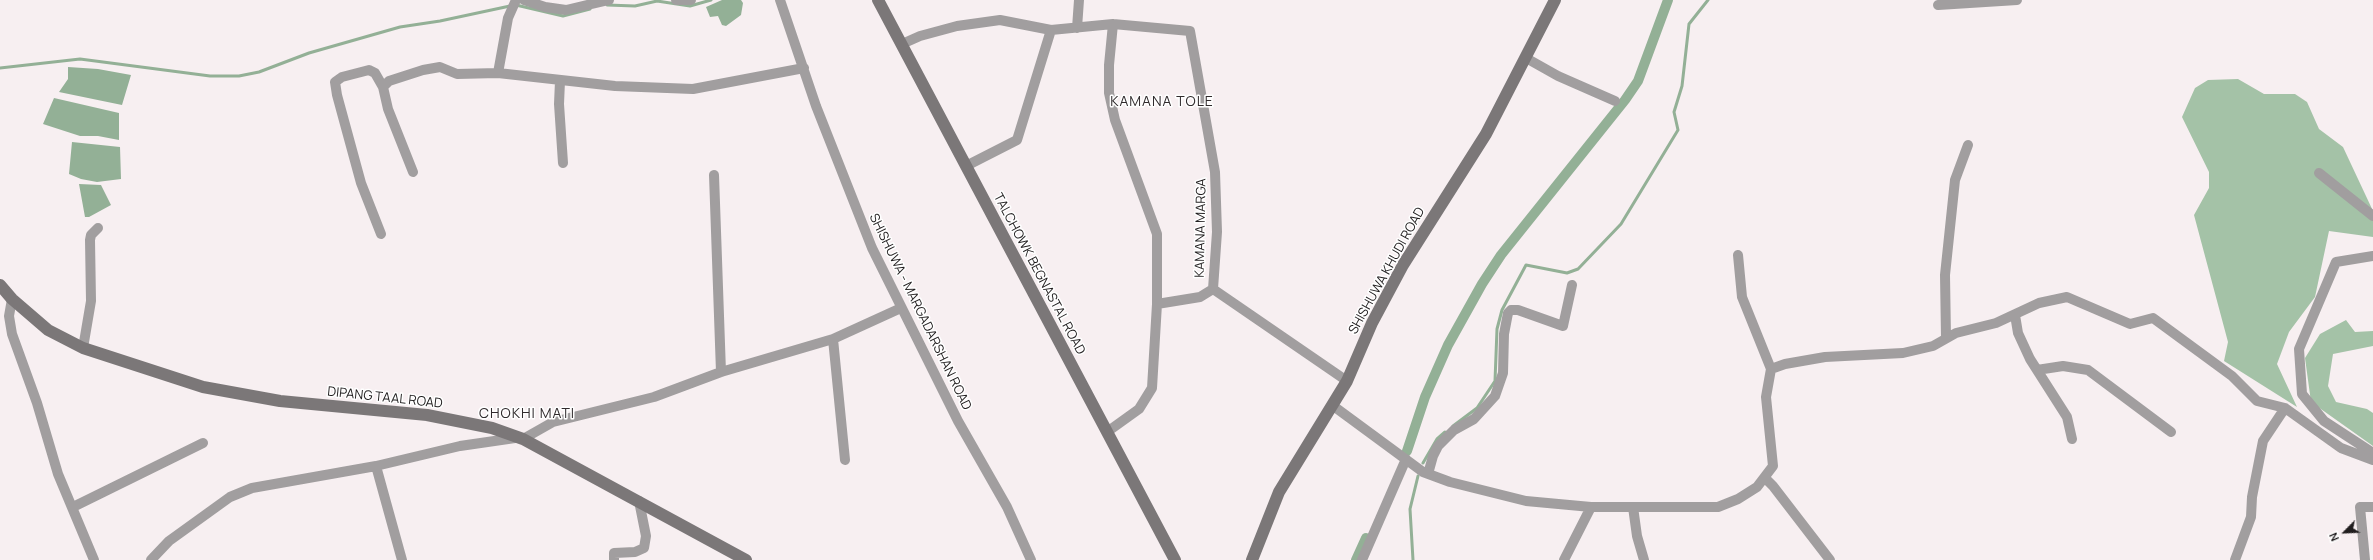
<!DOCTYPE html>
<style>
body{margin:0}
#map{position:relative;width:2373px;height:560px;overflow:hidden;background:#f7eff1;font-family:Manrope,sans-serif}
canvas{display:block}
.north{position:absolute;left:2325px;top:512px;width:40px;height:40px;-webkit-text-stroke:3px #fff;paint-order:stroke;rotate:246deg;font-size:11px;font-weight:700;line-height:16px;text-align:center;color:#201d1e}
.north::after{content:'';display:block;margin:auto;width:14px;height:18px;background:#201d1e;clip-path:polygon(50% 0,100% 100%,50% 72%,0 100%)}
</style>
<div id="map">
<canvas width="2373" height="560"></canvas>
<div class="north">N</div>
</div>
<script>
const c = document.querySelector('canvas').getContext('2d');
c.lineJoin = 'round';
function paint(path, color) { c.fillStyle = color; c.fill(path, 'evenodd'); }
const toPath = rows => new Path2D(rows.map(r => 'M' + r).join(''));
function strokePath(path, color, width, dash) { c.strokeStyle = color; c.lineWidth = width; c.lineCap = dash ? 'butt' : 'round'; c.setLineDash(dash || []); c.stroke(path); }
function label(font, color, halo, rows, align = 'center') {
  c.font = font + ' Manrope,sans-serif'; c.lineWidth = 3; c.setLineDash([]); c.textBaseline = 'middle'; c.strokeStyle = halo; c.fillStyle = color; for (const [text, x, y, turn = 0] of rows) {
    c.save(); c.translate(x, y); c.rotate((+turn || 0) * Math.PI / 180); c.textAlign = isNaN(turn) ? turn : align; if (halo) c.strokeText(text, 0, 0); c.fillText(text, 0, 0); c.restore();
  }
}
paint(toPath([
 [2238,79,2264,94,2295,94,2307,102,2319,129,2343,147,2373,211,2373,237,2329,231,2315,297,2289,332,2277,364,2297,407,2224,361,2228,342,2194,215,2209,188,2209,172,2182,117,2195,88,2208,80],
 [2346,320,2355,332,2373,331,2373,346,2333,354,2328,386,2336,402,2367,409,2373,413,2373,446,2311,402,2305,358,2320,334]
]), '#a4c2a7');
paint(toPath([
 [722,0,741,0,743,3,741,15,726,26,722,25,718,16,710,17,706,7],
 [68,67,98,69,131,75,122,105,59,92,68,79],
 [54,98,119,113,119,140,98,136,80,136,43,124],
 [72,142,120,147,121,179,97,182,81,179,69,174],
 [79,184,101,185,111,205,89,217,85,217]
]), '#93b096');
strokePath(toPath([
 [516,5,563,16,590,9],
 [607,5,635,6,657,1,690,6,711,0],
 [0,68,80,59,210,76,239,76,259,72,309,53,400,27,440,21,510,6],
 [1453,426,1477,408,1495,381,1497,329,1502,310,1526,265,1567,273,1578,269,1621,224,1678,130,1674,112,1682,86,1689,24,1708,0],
 [1423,463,1437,439,1445,432],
 [1413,560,1410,509,1418,476]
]), '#93b096', 3);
strokePath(toPath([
 [1407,451,1425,397,1448,345,1482,284,1501,255,1625,100,1638,81,1668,0],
 [1356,560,1366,538]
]), '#93b096', 10);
strokePath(toPath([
 [524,0,545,7,566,10,609,0],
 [676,0,691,0],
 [780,0,816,106,872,248,958,421,1007,507,1031,560],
 [1938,5,2017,0],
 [1077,28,1079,0],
 [902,44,920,36,957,26,1000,20,1051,30],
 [1526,58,1558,76,1615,101],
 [498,73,508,18,516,0],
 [560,81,559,104,563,163],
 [383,87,389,81,423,70,440,67,457,74,498,73,615,86,693,89,804,68],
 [966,166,1017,140,1051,30,1113,24,1190,31,1215,172,1217,232,1213,289,1347,381],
 [2319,173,2373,216],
 [714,175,721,372],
 [381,234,361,183,337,95,335,82,342,77,369,70,375,73,383,87,388,109,413,172],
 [1738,255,1742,297,1771,369],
 [2373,256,2336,262,2299,349,2302,394,2324,421,2373,453],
 [12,299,9,316,12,334,37,403,58,474,94,560],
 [1157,304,1200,297,1213,289],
 [2015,315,2018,333,2030,359,2067,417,2072,439],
 [1946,338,1945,275,1955,180,1968,145],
 [833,339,845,460],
 [83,348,91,301,90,240,91,235,98,228],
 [1771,369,1785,364,1825,357,1903,353,1933,346,1956,333,1996,323,2039,303,2067,297,2130,324,2153,318,2232,376,2257,401,2285,408,2341,448,2373,460],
 [2037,370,2063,366,2088,370,2171,432],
 [1332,405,1423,472,1450,482,1526,501,1591,507,1718,507,1738,499,1757,487,1773,466,1766,397,1771,369],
 [1107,432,1139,409,1152,388,1157,304,1157,234,1115,120,1109,93,1109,65,1113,24],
 [523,439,553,422,654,397,721,372,833,339,901,308],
 [376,466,402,560],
 [1428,474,1433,456,1438,446,1454,430,1474,419,1495,396,1503,373,1504,334,1508,313,1511,310,1518,310,1563,326,1572,285],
 [1765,478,1773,486,1830,560],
 [73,507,203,443],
 [1633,507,1637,536,1644,560],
 [151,560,169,541,230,497,252,488,376,466,460,446,515,438],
 [614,560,614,553,635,552,644,548,646,536,639,501],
 [1362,560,1406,459],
 [1564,560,1591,507],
 [2235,560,2251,517,2252,497,2263,441,2285,408],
 [2365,560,2360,507,2373,507]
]), '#a19e9f', 10);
strokePath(toPath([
 [878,0,1175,560],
 [0,285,12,299,48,330,83,348,203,387,280,401,427,415,492,428,523,439,746,560],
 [1252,560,1279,492,1347,381,1372,323,1403,265,1486,134,1555,0]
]), '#7b7778', 12);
label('13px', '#201d1e', '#fff', [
 ["KAMANA MARGA",1201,228,-89],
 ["SHISHUWA KHUDI ROAD",1387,271,-61],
 ["TALCHOWK BEGNASTAL ROAD",1039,274,62],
 ["SHISHUWA - MARGADARSHAN ROAD",920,312,64],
 ["DIPANG TAAL ROAD",385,398,6]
]);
c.letterSpacing = '1px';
label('14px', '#302a2c', '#fff', [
 ["KAMANA TOLE",1162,102],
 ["CHOKHI MATI",527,414]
]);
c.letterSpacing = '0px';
</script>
